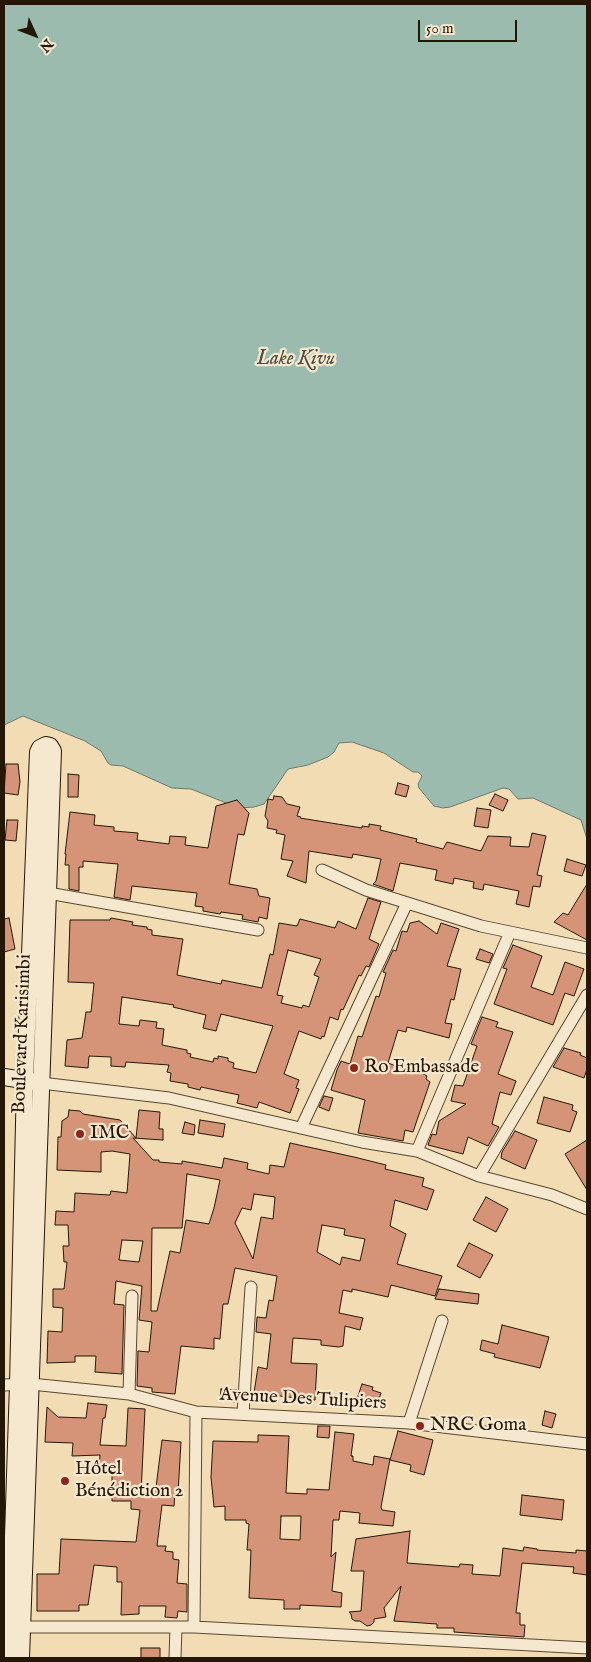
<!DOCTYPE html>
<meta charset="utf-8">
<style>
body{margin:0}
#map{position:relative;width:591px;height:1662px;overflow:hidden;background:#f1dcb4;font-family:"IM FELL English",serif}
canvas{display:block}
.frame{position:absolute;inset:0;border:5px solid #251706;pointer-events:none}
.north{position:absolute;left:10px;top:10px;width:50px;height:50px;-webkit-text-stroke:4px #f6e8ce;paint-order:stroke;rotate:133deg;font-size:14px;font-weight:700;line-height:20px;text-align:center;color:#251706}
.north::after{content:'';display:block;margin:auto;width:18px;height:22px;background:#251706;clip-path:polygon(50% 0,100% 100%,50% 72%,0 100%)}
.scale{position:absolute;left:418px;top:20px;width:99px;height:22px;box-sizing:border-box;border:2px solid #251706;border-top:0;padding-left:6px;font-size:15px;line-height:18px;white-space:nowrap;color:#251706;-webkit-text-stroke:4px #f6e8ce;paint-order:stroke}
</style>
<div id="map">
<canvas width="591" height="1662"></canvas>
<div class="frame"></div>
<div class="north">N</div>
<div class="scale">50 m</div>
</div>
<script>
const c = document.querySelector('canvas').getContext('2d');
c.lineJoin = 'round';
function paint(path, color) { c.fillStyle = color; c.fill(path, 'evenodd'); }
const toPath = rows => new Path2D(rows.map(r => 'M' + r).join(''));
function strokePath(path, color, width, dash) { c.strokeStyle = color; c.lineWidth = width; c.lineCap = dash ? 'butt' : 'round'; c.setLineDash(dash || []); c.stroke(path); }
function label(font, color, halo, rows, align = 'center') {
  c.font = font + ' "IM FELL English",serif'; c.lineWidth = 4.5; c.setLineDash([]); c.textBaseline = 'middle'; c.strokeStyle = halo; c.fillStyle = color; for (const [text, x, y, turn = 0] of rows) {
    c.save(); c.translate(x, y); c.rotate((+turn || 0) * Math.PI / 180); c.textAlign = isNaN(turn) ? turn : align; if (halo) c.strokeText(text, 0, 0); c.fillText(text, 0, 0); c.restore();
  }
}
const water = toPath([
 [4,4,587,4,587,839,581,820,533,798,518,799,509,789,503,788,450,807,443,808,434,806,419,788,418,784,422,776,418,772,413,772,384,753,352,742,339,743,334,752,328,757,308,765,288,769,264,804,254,807,239,808,191,789,172,788,123,766,111,765,108,763,101,751,85,741,23,716,4,725,4,4]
]);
paint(water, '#9bbbaf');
strokePath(water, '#6c796b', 1);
const building = toPath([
 [6,764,18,764,20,782,18,795,4,793,6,764],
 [68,774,79,775,78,797,68,797,68,774],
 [398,783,409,786,406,797,395,794,398,783],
 [495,794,508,800,503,811,489,805,495,794],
 [274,796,282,797,287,804,300,807,297,816,301,817,300,818,362,828,362,826,369,827,369,824,381,826,380,830,417,839,416,842,443,849,447,842,481,851,488,836,511,837,510,846,529,847,532,833,546,836,537,875,542,876,540,887,533,886,529,907,516,904,519,891,484,884,483,890,473,888,474,882,454,878,453,884,435,880,437,870,400,863,393,891,373,884,376,881,381,859,353,854,352,858,309,851,306,883,287,876,293,861,281,859,285,835,276,833,277,830,267,828,268,821,265,816,268,799,273,800,274,796],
 [237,800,249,813,244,835,238,834,229,884,257,889,259,896,270,898,267,919,259,917,258,922,242,919,243,915,221,912,220,914,203,911,203,907,195,906,197,893,132,886,130,900,114,897,118,864,83,861,83,867,79,867,79,891,69,889,69,865,65,865,66,854,65,854,70,812,95,815,94,825,114,827,114,831,138,833,137,840,169,844,170,836,186,837,185,845,208,848,216,806,237,800],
 [477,808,491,810,488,828,474,826,477,808],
 [7,820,18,820,16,841,5,840,7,820],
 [567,859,586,865,582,876,564,871,567,859],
 [587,884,587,940,554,922,563,913,568,915,587,884],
 [368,898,381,902,369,939,379,944,369,967,366,966,361,976,359,975,343,1010,341,1009,338,1020,330,1017,324,1037,322,1036,321,1039,299,1031,284,1074,299,1080,296,1088,299,1089,290,1113,259,1102,257,1108,237,1103,239,1095,201,1087,200,1090,188,1087,188,1084,170,1081,171,1073,167,1072,169,1065,126,1062,125,1067,111,1066,111,1057,89,1056,88,1068,65,1066,67,1040,82,1038,86,1012,91,1012,94,983,68,982,70,920,110,920,111,918,133,922,132,925,147,927,147,929,152,930,152,935,183,939,177,975,206,981,221,984,222,980,262,988,270,954,273,955,279,923,297,926,300,919,335,928,338,921,356,929,368,898],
 [288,950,321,959,314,975,319,977,309,1007,303,1005,302,1008,281,1003,283,996,277,995,288,950],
 [122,997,174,1005,173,1007,206,1015,203,1028,216,1031,221,1014,273,1026,256,1073,233,1068,234,1063,228,1061,228,1058,218,1056,218,1059,214,1058,213,1062,190,1057,191,1054,187,1053,187,1050,162,1045,164,1029,156,1028,157,1022,140,1020,139,1026,119,1024,122,997],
 [9,918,15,949,4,952,4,919,9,918],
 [419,921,437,934,441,923,459,929,447,966,461,969,454,1000,451,999,445,1023,452,1024,449,1038,407,1027,406,1032,398,1030,388,1063,409,1071,411,1069,417,1070,427,1076,426,1079,430,1082,413,1132,405,1130,403,1141,358,1133,365,1100,331,1090,337,1070,341,1061,350,1064,358,1036,362,1037,376,996,379,997,386,973,383,972,393,950,396,951,402,931,407,932,410,923,419,921],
 [513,945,542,956,531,987,553,995,565,962,584,969,574,996,565,993,553,1025,494,1004,507,969,503,968,513,945],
 [480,949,493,954,489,963,476,959,480,949],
 [482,1017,498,1022,496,1027,513,1032,498,1074,516,1081,511,1095,500,1092,492,1124,499,1127,488,1146,468,1137,463,1154,428,1145,432,1134,436,1135,439,1121,466,1104,451,1101,455,1085,463,1086,477,1046,471,1044,482,1017],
 [564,1048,581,1053,580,1055,587,1058,587,1069,584,1078,553,1067,564,1048],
 [324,1096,333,1098,329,1111,319,1107,324,1096],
 [544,1097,573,1105,572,1110,577,1112,570,1132,537,1123,544,1097],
 [69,1110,80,1111,83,1114,120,1120,136,1138,139,1110,160,1112,159,1129,163,1129,163,1140,133,1138,153,1160,159,1160,159,1162,182,1164,182,1161,222,1168,224,1158,248,1163,247,1169,269,1174,270,1165,284,1167,290,1143,354,1157,386,1165,385,1169,424,1178,422,1186,434,1190,427,1210,395,1200,390,1226,406,1234,397,1264,442,1276,435,1296,391,1285,388,1297,352,1289,352,1292,343,1290,339,1313,363,1318,360,1330,345,1326,343,1346,339,1347,321,1345,321,1340,293,1338,291,1363,317,1364,315,1400,254,1393,258,1367,267,1369,271,1334,256,1332,257,1317,266,1318,269,1300,273,1301,277,1276,235,1268,228,1304,223,1304,220,1339,214,1338,214,1349,181,1346,175,1394,152,1392,152,1388,137,1386,138,1351,149,1352,152,1322,139,1320,142,1286,116,1281,114,1304,124,1305,122,1374,95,1372,96,1356,75,1356,75,1362,47,1363,48,1331,62,1332,63,1308,53,1307,53,1289,64,1289,67,1262,64,1262,63,1246,69,1246,68,1225,55,1225,56,1211,74,1212,75,1193,110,1195,111,1191,127,1193,130,1154,112,1151,101,1152,101,1172,57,1170,58,1137,61,1137,62,1121,68,1117,69,1110],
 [187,1174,220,1180,214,1208,209,1224,186,1220,180,1253,170,1251,157,1311,151,1311,152,1228,182,1228,187,1174],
 [254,1194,275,1197,273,1219,261,1217,253,1259,235,1223,242,1208,251,1210,254,1194],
 [322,1225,345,1229,344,1235,365,1239,360,1261,342,1257,340,1265,317,1252,322,1225],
 [122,1240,143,1241,139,1262,119,1260,122,1240],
 [200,1120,225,1124,223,1137,198,1133,200,1120],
 [185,1122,195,1125,194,1135,182,1133,185,1122],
 [515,1131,537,1140,525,1169,501,1158,502,1152,515,1131],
 [587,1140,587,1190,565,1154,587,1140],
 [486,1197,508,1209,496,1232,473,1220,486,1197],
 [469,1243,493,1255,480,1278,457,1266,469,1243],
 [439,1289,479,1294,478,1304,435,1299,439,1289],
 [502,1325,549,1337,540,1368,494,1357,495,1354,480,1350,482,1340,498,1344,502,1325],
 [362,1384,373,1387,372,1390,381,1393,377,1405,357,1399,362,1384],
 [221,1389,237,1390,235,1402,220,1400,221,1389],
 [88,1403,107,1405,105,1418,103,1418,100,1445,126,1446,128,1408,145,1409,141,1494,155,1495,162,1440,181,1442,178,1493,175,1493,174,1506,162,1505,157,1546,166,1546,165,1551,173,1552,173,1559,179,1560,177,1583,187,1584,187,1612,178,1611,177,1618,165,1617,166,1606,139,1606,139,1614,121,1615,122,1582,117,1582,117,1567,94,1565,88,1605,79,1605,79,1611,37,1611,37,1574,59,1574,61,1539,136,1542,140,1510,131,1509,131,1501,112,1501,112,1468,99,1467,100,1455,72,1456,73,1443,45,1442,47,1407,58,1417,86,1418,88,1403],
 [545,1411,556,1414,552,1428,542,1425,545,1411],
 [318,1426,330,1426,329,1438,317,1437,318,1426],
 [398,1431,433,1440,424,1475,410,1471,411,1465,390,1460,398,1431],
 [335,1432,354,1434,351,1456,353,1456,353,1461,373,1465,374,1456,390,1459,381,1507,382,1510,395,1512,393,1526,359,1523,360,1513,340,1511,339,1520,333,1520,331,1557,336,1552,332,1591,342,1593,341,1607,300,1605,300,1609,284,1609,284,1600,249,1598,251,1550,247,1550,249,1524,246,1523,246,1520,225,1520,225,1506,214,1507,211,1477,213,1441,258,1442,258,1435,289,1436,286,1493,307,1494,307,1489,329,1490,335,1432],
 [281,1516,301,1516,300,1540,280,1539,281,1516],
 [522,1495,564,1500,562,1520,520,1515,522,1495],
 [410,1531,407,1563,459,1567,460,1564,473,1565,472,1574,500,1576,503,1548,523,1551,524,1547,537,1549,537,1550,576,1553,576,1550,587,1551,587,1575,573,1573,574,1567,522,1563,516,1613,520,1613,520,1625,525,1625,524,1637,454,1632,454,1628,437,1628,437,1624,394,1621,401,1586,384,1608,386,1617,374,1619,374,1622,371,1625,367,1626,360,1621,355,1621,352,1619,351,1614,349,1612,361,1611,364,1571,351,1571,356,1539,410,1531],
 [141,1648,160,1648,160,1658,141,1658,141,1648]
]);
paint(building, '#d59477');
strokePath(building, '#251706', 1);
const street = toPath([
 [322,870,366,890,481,926,587,948],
 [48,893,258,930],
 [41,1083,169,1098,362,1142,417,1151,479,1176,552,1195,587,1209],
 [301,1128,407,903],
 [417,1151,510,932],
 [479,1176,587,995],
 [4,1385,31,1384,129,1394,196,1412,409,1423,587,1444],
 [129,1394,132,1296],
 [243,1414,251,1287],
 [409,1423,442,1321],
 [15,1627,194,1627,587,1648],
 [194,1627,196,1412],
 [175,1658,176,1627]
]);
const secondary = toPath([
 [4,1077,36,1082],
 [9,1658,18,1384,25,1080,38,752,40,748,46,745,50,746,53,751,21,1658]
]);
strokePath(street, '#584832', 13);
strokePath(secondary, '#251706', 18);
strokePath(street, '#f6e8ce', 11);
strokePath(secondary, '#f6e8ce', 16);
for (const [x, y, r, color] of [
 [354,1068,5,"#8f2418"],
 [80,1134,5,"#8f2418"],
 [420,1426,5,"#8f2418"],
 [65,1481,5,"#8f2418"]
]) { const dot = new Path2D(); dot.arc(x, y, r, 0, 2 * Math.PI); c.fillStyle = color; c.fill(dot); strokePath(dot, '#f6e8ce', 2); }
label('19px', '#251706', '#f6e8ce', [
 ["Boulevard Karisimbi",23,1034,-88],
 ["Avenue Des Tulipiers",303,1400,3]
]);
label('19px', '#251706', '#f6e8ce', [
 ["Ro Embassade",364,1068],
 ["IMC",90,1134],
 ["NRC Goma",430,1426],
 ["Hôtel",75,1470],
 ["Bénédiction 2",75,1492]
], 'left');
label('italic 20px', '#4e5041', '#f6e8ce', [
 ["Lake Kivu",296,360]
]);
</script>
